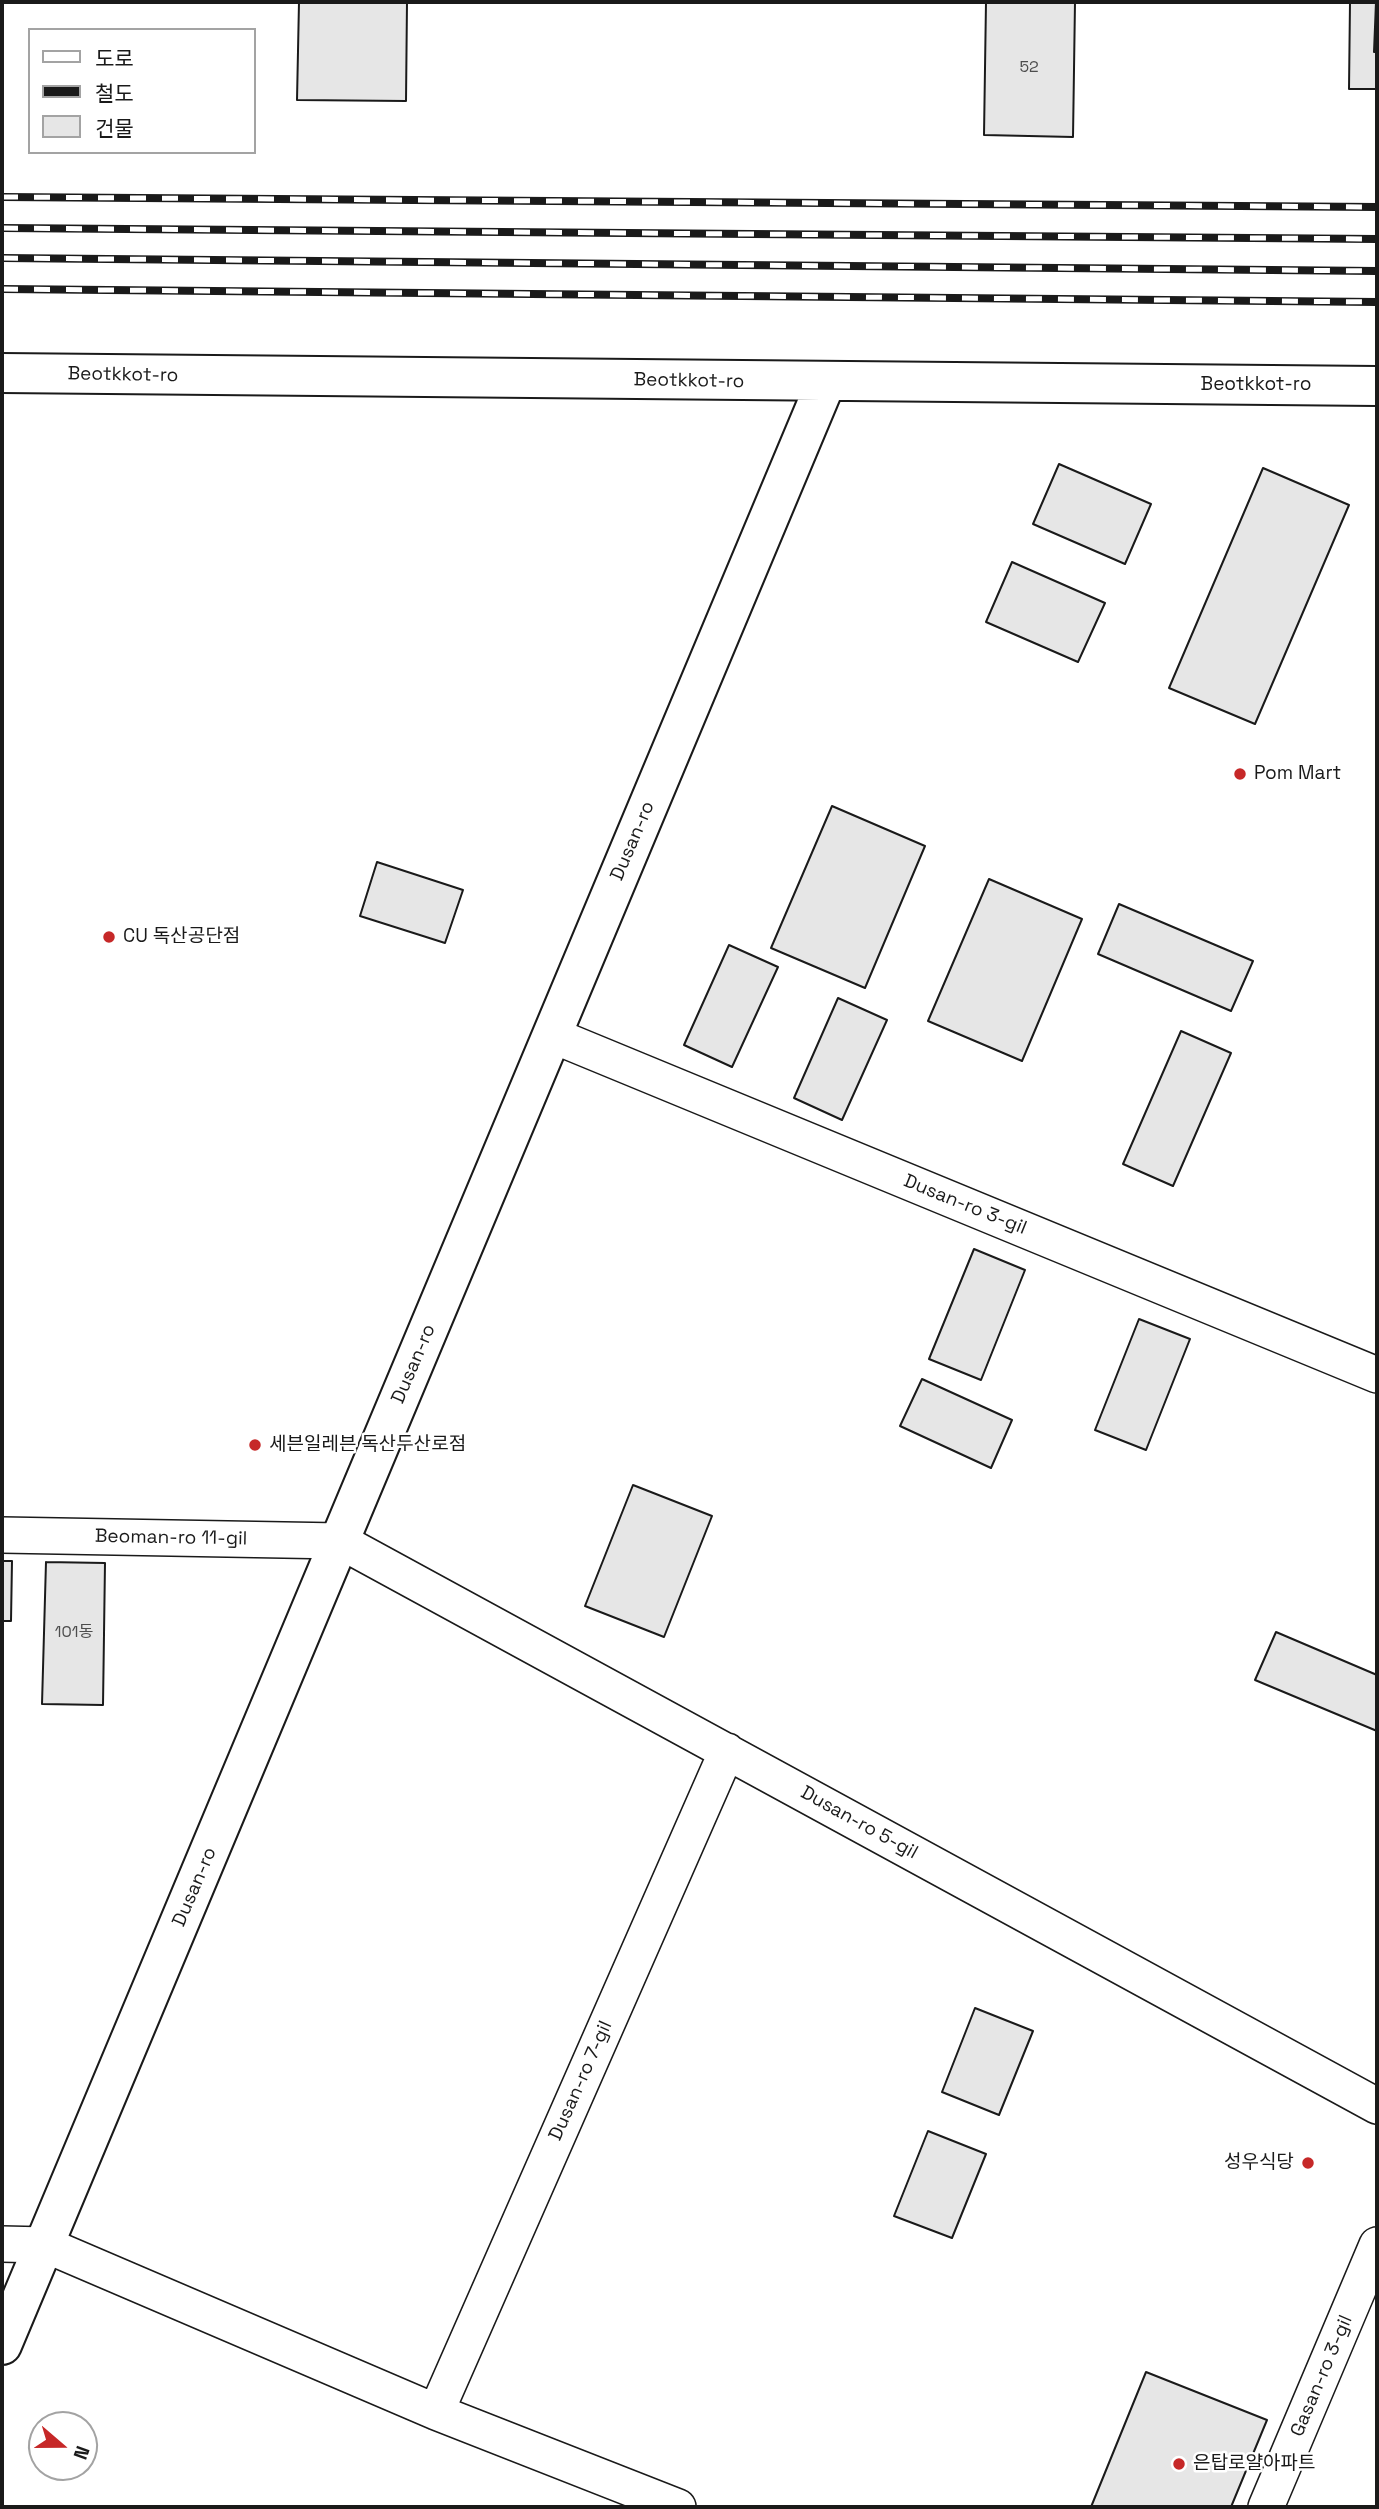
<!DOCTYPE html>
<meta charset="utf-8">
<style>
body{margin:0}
#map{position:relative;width:1379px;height:2509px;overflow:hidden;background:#fff;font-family:"Space Grotesk","Noto Sans KR",sans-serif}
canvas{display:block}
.frame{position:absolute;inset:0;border:4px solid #1a1a1a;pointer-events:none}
.legend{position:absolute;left:28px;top:28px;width:228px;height:126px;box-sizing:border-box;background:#fff;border:2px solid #a3a3a3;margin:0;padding:9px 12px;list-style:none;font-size:21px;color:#1a1a1a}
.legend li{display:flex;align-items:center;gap:14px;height:35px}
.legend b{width:35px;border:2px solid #a3a3a3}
.north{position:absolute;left:28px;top:2411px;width:70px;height:70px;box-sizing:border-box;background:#fff;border:2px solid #a3a3a3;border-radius:50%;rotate:110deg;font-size:19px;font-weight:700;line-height:28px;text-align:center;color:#1a1a1a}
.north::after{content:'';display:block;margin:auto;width:24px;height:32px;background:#c62828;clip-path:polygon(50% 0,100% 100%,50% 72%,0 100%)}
</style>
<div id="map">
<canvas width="1379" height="2509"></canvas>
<div class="frame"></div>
<ul class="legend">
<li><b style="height:9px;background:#fff"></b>도로</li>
<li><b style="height:9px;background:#1a1a1a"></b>철도</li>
<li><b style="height:19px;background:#e6e6e6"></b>건물</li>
</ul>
<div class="north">N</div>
</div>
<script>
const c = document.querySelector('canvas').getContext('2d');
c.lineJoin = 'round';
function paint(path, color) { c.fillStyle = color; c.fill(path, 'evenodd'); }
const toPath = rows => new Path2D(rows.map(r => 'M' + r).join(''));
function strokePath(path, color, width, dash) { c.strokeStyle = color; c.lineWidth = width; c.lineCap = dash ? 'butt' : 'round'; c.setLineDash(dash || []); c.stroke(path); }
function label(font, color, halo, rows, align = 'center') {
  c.font = font + ' "Space Grotesk","Noto Sans KR",sans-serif'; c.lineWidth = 5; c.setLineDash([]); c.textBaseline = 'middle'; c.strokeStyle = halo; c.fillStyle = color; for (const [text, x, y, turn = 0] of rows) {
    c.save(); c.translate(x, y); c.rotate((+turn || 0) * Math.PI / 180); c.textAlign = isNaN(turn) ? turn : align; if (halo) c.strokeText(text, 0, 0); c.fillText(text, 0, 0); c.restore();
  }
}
const building = toPath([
 [299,2,407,2,406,101,297,100,299,2],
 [986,2,1075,2,1073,137,984,135,986,2],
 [1350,2,1377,2,1377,89,1349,89,1350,2],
 [1376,2,1377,2,1377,52,1374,52,1376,2],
 [1059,464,1151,504,1125,564,1033,524,1059,464],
 [1263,468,1349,505,1255,724,1169,688,1263,468],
 [1012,562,1105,603,1078,662,986,622,1012,562],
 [832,806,925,846,865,988,771,948,832,806],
 [377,862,463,890,445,943,360,916,377,862],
 [989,879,1082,919,1022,1061,928,1021,989,879],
 [1119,904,1253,961,1231,1011,1098,954,1119,904],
 [729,945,778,967,732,1067,684,1045,729,945],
 [838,998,887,1020,842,1120,794,1098,838,998],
 [1181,1031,1231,1053,1173,1186,1123,1164,1181,1031],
 [974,1249,1025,1270,981,1380,929,1359,974,1249],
 [1139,1319,1190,1339,1146,1450,1095,1430,1139,1319],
 [922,1379,1012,1420,991,1468,900,1426,922,1379],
 [633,1485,712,1516,664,1637,585,1606,633,1485],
 [2,1561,12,1561,11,1621,2,1621,2,1561],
 [46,1562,105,1563,103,1705,42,1704,46,1562],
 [1276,1632,1377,1675,1377,1731,1255,1680,1276,1632],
 [975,2008,1033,2031,999,2115,942,2092,975,2008],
 [928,2131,986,2154,952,2238,894,2216,928,2131],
 [1146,2372,1267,2420,1231,2507,1091,2507,1146,2372]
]);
paint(building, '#e6e6e6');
strokePath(building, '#1a1a1a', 2);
const street = toPath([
 [552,1035,1377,1375],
 [2,1535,340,1541,1377,2106],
 [2,2244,46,2245,436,2412,678,2507],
 [436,2412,727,1751],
 [1266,2507,1377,2245]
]);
const secondary = toPath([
 [2,373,1377,386],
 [2,2345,826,382]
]);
strokePath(street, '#1a1a1a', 38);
strokePath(secondary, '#1a1a1a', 42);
strokePath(street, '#fff', 35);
strokePath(secondary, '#fff', 38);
const rail = toPath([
 [2,197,1377,207],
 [2,228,1377,239],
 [2,258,1377,271],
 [2,289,1377,302]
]);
strokePath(rail, '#1a1a1a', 8);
strokePath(rail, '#fff', 5, [16]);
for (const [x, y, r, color] of [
 [1240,774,7,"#c62828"],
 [109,937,7,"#c62828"],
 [255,1445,7,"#c62828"],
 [1308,2163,7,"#c62828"],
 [1179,2464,7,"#c62828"]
]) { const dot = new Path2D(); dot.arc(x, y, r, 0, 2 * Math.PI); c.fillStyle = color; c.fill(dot); strokePath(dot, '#fff', 2.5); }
label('16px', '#4d4d4d', null, [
 ["52",1029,68],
 ["101동",74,1633]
]);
label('19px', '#1a1a1a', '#fff', [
 ["Beotkkot-ro",123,375,1],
 ["Beotkkot-ro",689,381,1],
 ["Beotkkot-ro",1256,385],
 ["Dusan-ro",633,841,-67],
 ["Dusan-ro 3-gil",965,1205,22],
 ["Dusan-ro",414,1364,-67],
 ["Beoman-ro 11-gil",171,1538,1],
 ["Dusan-ro 5-gil",859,1823,29],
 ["Dusan-ro",195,1887,-67],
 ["Dusan-ro 7-gil",581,2081,-66],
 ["Gasan-ro 3-gil",1322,2376,-67]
]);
label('19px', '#1a1a1a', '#fff', [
 ["Pom Mart",1254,774],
 ["CU 독산공단점",123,937],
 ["세븐일레븐 독산두산로점",269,1445],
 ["성우식당",1294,2163,"right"],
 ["은탑로얄아파트",1193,2464]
], 'left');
</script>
